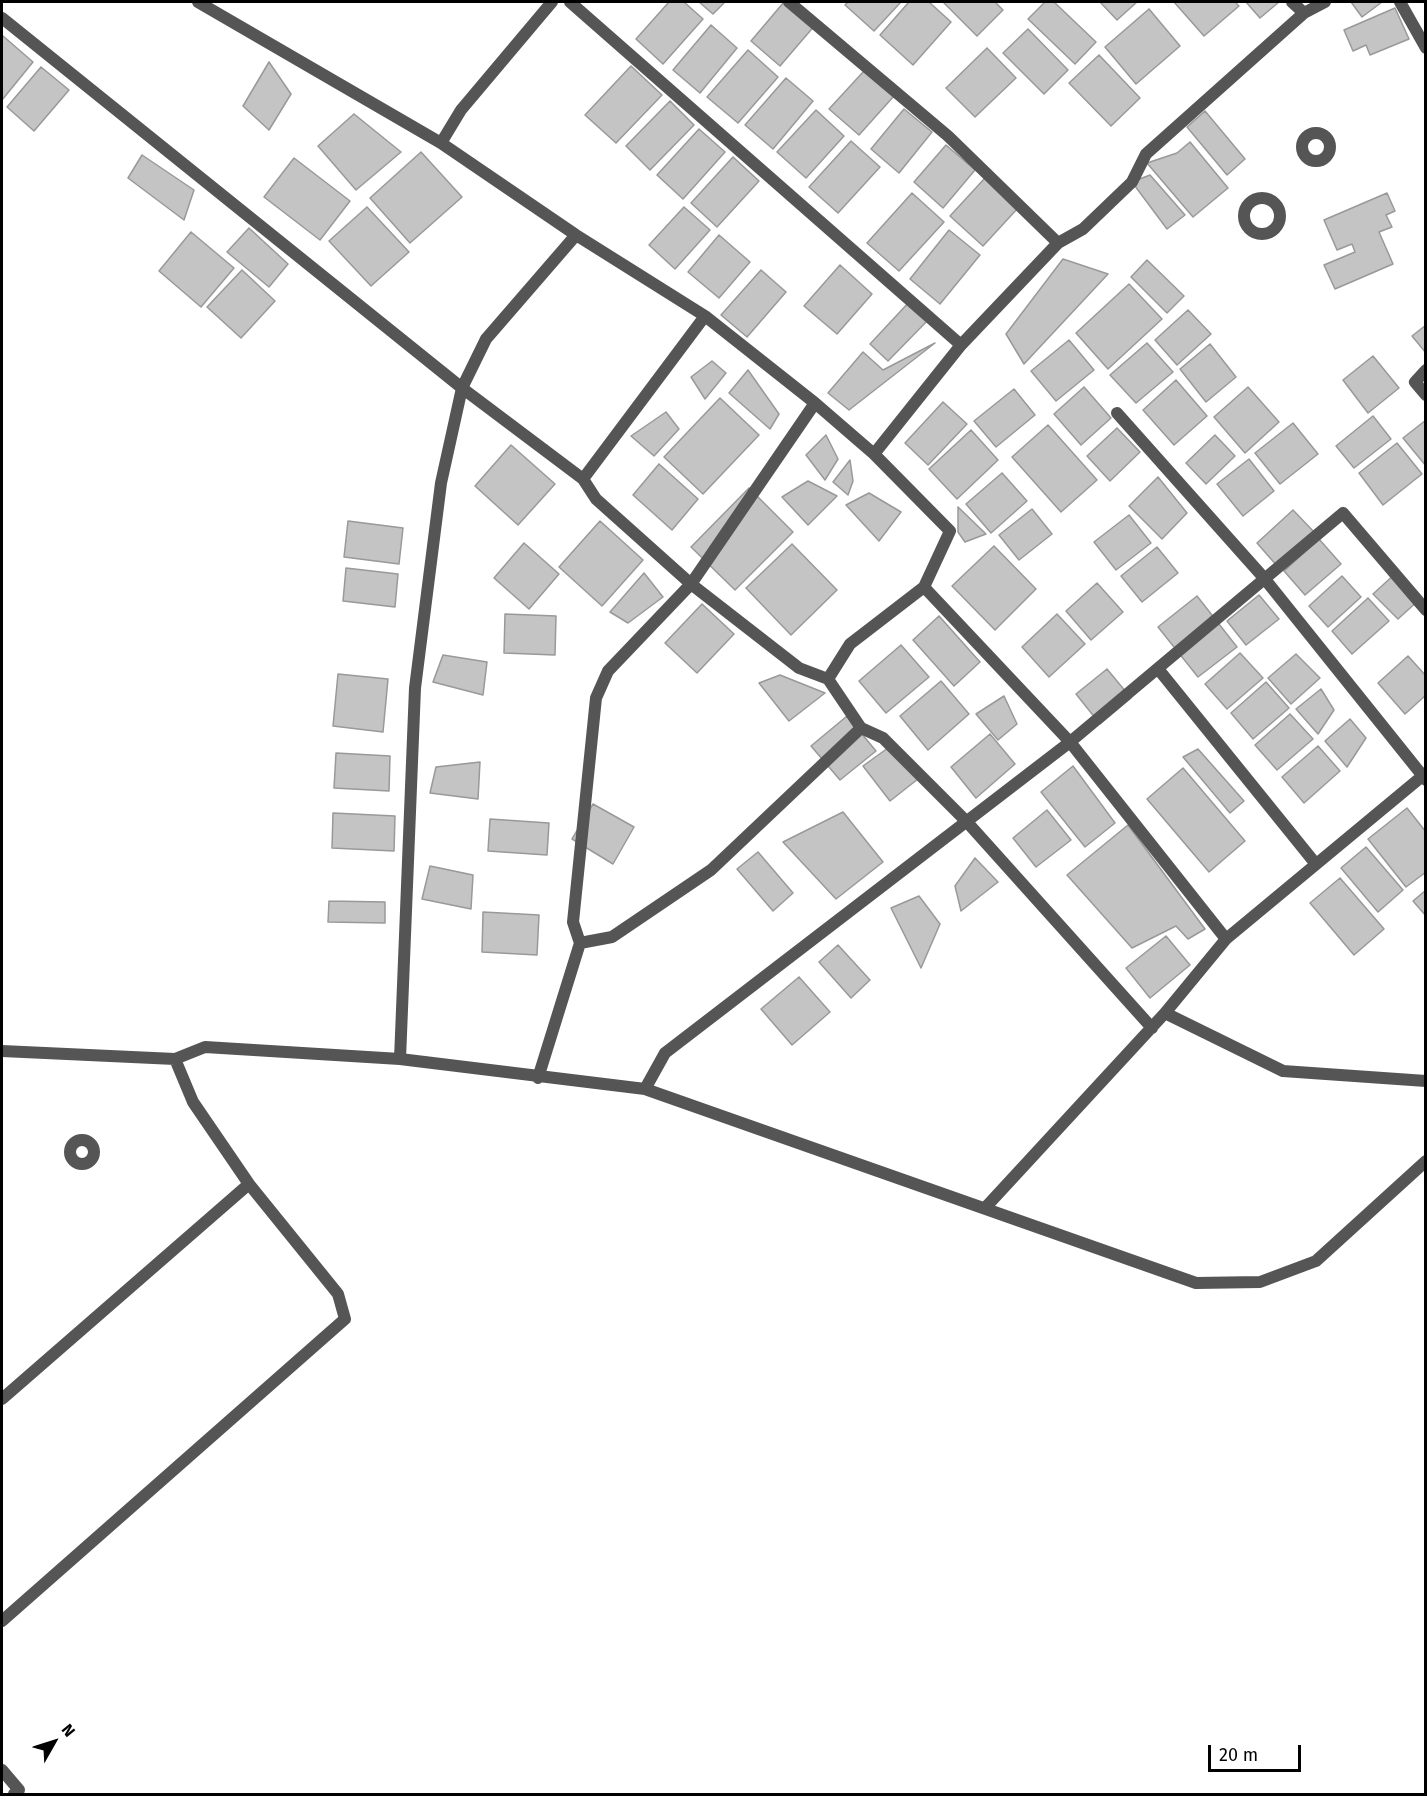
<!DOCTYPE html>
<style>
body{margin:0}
#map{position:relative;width:1427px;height:1796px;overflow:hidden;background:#fff;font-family:"Fira Sans",sans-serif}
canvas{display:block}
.frame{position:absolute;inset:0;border:3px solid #000;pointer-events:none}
.north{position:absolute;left:24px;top:1712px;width:60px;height:60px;-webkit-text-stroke:4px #fff;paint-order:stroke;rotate:51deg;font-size:16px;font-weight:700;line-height:24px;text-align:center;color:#000}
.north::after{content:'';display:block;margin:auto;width:21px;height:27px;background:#000;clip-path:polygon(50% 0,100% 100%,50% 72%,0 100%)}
.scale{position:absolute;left:1208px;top:1745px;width:93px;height:27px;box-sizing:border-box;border:3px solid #000;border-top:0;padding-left:8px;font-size:18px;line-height:21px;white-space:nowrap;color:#000;-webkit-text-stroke:4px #fff;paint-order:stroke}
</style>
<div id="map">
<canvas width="1427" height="1796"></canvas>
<div class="frame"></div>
<div class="north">N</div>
<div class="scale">20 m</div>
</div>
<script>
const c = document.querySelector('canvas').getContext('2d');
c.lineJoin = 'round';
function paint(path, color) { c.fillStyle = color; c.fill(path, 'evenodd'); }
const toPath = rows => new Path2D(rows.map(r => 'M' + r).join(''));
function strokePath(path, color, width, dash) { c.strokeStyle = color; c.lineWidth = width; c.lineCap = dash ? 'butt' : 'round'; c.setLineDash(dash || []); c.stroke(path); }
const building = toPath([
 [669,2,684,2,703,19,663,64,636,39,669,2],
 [699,2,725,2,713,14,699,2],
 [784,2,816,24,780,66,751,41,784,2],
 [848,2,901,2,874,31,845,5,848,2],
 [909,2,929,2,951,22,913,65,880,35,909,2],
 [943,2,995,2,1003,10,977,36,943,2],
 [1045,2,1054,2,1096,42,1075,64,1028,19,1045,2],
 [1100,2,1137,2,1117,20,1100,2],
 [1174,2,1235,2,1239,6,1204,36,1174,2],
 [1246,2,1279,2,1260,18,1246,2],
 [1351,2,1382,2,1362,17,1351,2],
 [1395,8,1409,39,1370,55,1366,45,1353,51,1344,30,1395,8],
 [1149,9,1180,46,1136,84,1105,47,1149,9],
 [711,25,737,48,700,93,673,70,711,25],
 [1028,29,1068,70,1044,94,1003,53,1028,29],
 [3,36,33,62,2,100,2,37,3,36],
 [987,48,1016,78,975,117,946,88,987,48],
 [748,50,778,77,738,123,707,97,748,50],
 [1099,55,1140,98,1111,126,1069,83,1099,55],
 [269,62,291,94,269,130,243,106,269,62],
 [631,66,662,95,616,143,585,115,631,66],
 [41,67,69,90,34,131,7,107,41,67],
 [864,71,894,96,859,135,829,109,864,71],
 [786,78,813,101,773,149,745,125,786,78],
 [670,101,694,125,650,170,626,146,670,101],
 [904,109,932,132,899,173,871,149,904,109],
 [816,110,844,136,806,178,777,152,816,110],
 [1205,111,1245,159,1227,175,1187,127,1205,111],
 [354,114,401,152,356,190,318,146,354,114],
 [699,129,725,152,683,199,657,175,699,129],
 [851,141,880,167,838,213,809,187,851,141],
 [1190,142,1228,188,1193,217,1147,163,1177,153,1190,142],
 [946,145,975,170,943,208,914,182,946,145],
 [421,152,462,197,410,243,370,198,421,152],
 [142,155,194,190,184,220,128,178,142,155],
 [733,157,759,181,717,227,691,203,733,157],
 [294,158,350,201,320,240,264,197,294,158],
 [1150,175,1185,215,1167,229,1132,182,1150,175],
 [985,178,1018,208,983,246,950,216,985,178],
 [912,193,944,222,899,271,867,243,912,193],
 [1387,193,1395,211,1386,215,1392,227,1379,232,1393,264,1335,289,1324,265,1355,252,1352,244,1337,250,1324,220,1387,193],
 [367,207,409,252,371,286,329,241,367,207],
 [684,207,710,230,675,269,649,245,684,207],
 [249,228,288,264,269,287,227,252,249,228],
 [949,230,980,255,940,304,910,279,949,230],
 [191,232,234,268,201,307,159,271,191,232],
 [719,235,750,262,719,298,688,272,719,235],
 [1063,259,1108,274,1024,364,1006,334,1063,259],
 [1147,260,1184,296,1167,313,1131,277,1147,260],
 [840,265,872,294,837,334,804,306,840,265],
 [242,270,275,301,241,338,207,307,242,270],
 [761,270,786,292,747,337,721,315,761,270],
 [1129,284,1162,319,1108,369,1076,333,1129,284],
 [911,300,930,318,888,361,870,344,911,300],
 [1188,310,1211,334,1177,365,1155,340,1188,310],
 [1426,325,1426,353,1412,336,1426,325],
 [1069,340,1094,370,1056,401,1031,371,1069,340],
 [935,343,849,410,828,393,863,352,883,370,935,343],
 [1147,343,1173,372,1136,403,1110,375,1147,343],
 [1210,344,1236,377,1206,402,1180,369,1210,344],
 [1373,356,1399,388,1368,413,1343,380,1373,356],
 [712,361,726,373,705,399,691,377,712,361],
 [748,370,779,414,770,429,729,393,748,370],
 [1176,380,1207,416,1174,445,1143,410,1176,380],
 [1084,387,1111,418,1081,445,1054,414,1084,387],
 [1248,387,1279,422,1245,453,1214,417,1248,387],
 [1014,389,1035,415,996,447,974,421,1014,389],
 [720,398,759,435,703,494,664,457,720,398],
 [943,402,967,424,928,465,905,443,943,402],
 [666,412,679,429,654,456,631,436,666,412],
 [1373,416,1391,439,1354,468,1336,446,1373,416],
 [1426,420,1426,466,1403,438,1426,420],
 [1293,423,1318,454,1280,484,1255,453,1293,423],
 [1048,425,1097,480,1061,512,1012,457,1048,425],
 [1117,428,1140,452,1110,481,1087,456,1117,428],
 [971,430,998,460,957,499,929,469,971,430],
 [826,435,838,459,825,480,806,455,826,435],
 [1215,435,1235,456,1206,484,1186,463,1215,435],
 [1397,443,1422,474,1383,505,1359,473,1397,443],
 [511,445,555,484,518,525,475,486,511,445],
 [1249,459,1274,491,1243,516,1217,484,1249,459],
 [850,460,853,481,848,495,833,482,850,460],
 [659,464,698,499,672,530,633,495,659,464],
 [1002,473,1027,501,991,533,966,504,1002,473],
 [1158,477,1187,513,1162,539,1129,506,1158,477],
 [808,481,837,496,808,525,782,497,808,481],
 [749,488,793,532,735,590,691,547,749,488],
 [869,493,901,512,879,541,846,505,869,493],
 [958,507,986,534,965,542,958,532,958,507],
 [1032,509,1052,534,1019,560,999,535,1032,509],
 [1293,510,1315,533,1278,567,1257,543,1293,510],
 [1129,515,1151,543,1116,570,1094,542,1129,515],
 [348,521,403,528,399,564,344,557,348,521],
 [600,521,643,560,602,606,559,567,600,521],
 [1319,539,1341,564,1305,595,1284,571,1319,539],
 [524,543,559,574,529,609,494,578,524,543],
 [792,544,837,590,791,635,746,588,792,544],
 [994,546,1036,589,995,630,952,586,994,546],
 [1157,547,1178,573,1142,602,1121,576,1157,547],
 [346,568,398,574,395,607,343,601,346,568],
 [644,573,663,597,628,623,610,612,644,573],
 [1396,573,1420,599,1398,619,1373,594,1396,573],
 [1342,576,1361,597,1328,627,1309,606,1342,576],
 [1097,583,1123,612,1091,640,1066,611,1097,583],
 [1259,595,1279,619,1246,645,1227,621,1259,595],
 [1197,596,1237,647,1198,677,1158,627,1197,596],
 [1368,598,1389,621,1352,654,1332,631,1368,598],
 [702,604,734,634,697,673,665,643,702,604],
 [505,614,556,616,555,655,504,653,505,614],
 [1057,614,1085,644,1049,677,1022,647,1057,614],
 [939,616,980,662,954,686,913,640,939,616],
 [901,645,929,677,886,713,859,681,901,645],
 [1240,653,1263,678,1227,709,1205,684,1240,653],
 [1296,654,1320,678,1291,704,1268,678,1296,654],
 [443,655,487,662,483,695,433,682,443,655],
 [1408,656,1426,676,1426,695,1405,714,1378,683,1408,656],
 [1107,669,1131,698,1100,724,1076,694,1107,669],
 [338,674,388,679,383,732,333,726,338,674],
 [780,675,825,693,789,721,759,683,780,675],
 [941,681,969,714,928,750,900,716,941,681],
 [1266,682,1289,708,1253,739,1231,713,1266,682],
 [1321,689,1334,710,1318,734,1296,709,1321,689],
 [1004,696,1017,724,998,740,976,714,1004,696],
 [1290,714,1313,739,1277,770,1255,745,1290,714],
 [847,716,876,751,840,780,811,746,847,716],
 [1350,719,1366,738,1347,767,1325,741,1350,719],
 [990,734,1015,764,976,798,951,767,990,734],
 [892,745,918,779,890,801,863,766,892,745],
 [1318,746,1340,771,1304,803,1282,777,1318,746],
 [1198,749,1244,801,1230,813,1183,757,1198,749],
 [336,753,390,756,389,791,334,788,336,753],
 [480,762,478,799,430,793,436,767,480,762],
 [1073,766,1115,823,1085,847,1041,792,1073,766],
 [1183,768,1245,841,1209,872,1147,799,1183,768],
 [593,804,634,827,613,864,572,839,593,804],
 [1407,808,1426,832,1426,872,1406,887,1368,839,1407,808],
 [1047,810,1071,840,1036,867,1013,838,1047,810],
 [843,812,883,862,836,899,783,842,843,812],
 [333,813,395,816,394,851,332,848,333,813],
 [490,819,549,823,547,855,488,851,490,819],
 [1128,825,1205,929,1188,939,1176,926,1132,948,1067,875,1128,825],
 [1366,847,1403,890,1378,912,1341,868,1366,847],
 [758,852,793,893,773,911,737,869,758,852],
 [975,858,998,882,961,911,955,886,975,858],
 [430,866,473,875,471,909,422,899,430,866],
 [1340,878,1384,929,1354,955,1310,903,1340,878],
 [1426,890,1426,916,1413,901,1426,890],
 [919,896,940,924,921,968,891,908,919,896],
 [329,901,385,902,385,923,328,922,329,901],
 [483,912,539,915,537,955,482,952,483,912],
 [1166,936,1190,965,1150,998,1126,968,1166,936],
 [838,945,870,980,851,998,819,962,838,945],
 [799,977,830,1012,792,1045,761,1009,799,977]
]);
paint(building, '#c4c4c4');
strokePath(building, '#999', 1.5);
strokePath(toPath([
 [198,2,441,143,576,235,705,316,815,403,691,584,608,671,596,698,573,922,580,943,538,1078],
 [570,2,961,345,1058,243,1083,229,1132,182,1146,154,1304,13,1325,2],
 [789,2,948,136,1058,243],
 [1292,2,1304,13],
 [1400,2,1426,48],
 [2,18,462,388,583,479,596,499,691,584,799,668,828,679,861,728,883,738,967,822,1152,1028],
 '1302 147a14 14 0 1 1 28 0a14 14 0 1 1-28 0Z',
 [441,143,461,110,552,2],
 '1244 216a18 18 0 1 1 36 0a18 18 0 1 1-36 0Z',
 [1426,370,1415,382,1426,395],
 [815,403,874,454,950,531,924,587],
 [1117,413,1264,578,1426,780],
 [874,454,961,345],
 [583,479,705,316],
 [1159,670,1315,863],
 [828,679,850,644,924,587,1070,742,1226,939,1426,773],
 [580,943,612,937,711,870,861,728],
 [1165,1013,1226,939],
 [2,1051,175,1059],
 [400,1059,415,688,441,483,462,388,486,339,576,235],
 [645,1089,665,1053,1070,742,1343,513,1426,610],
 '70 1152a12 12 0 1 1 24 0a12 12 0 1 1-24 0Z',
 [985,1208,1165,1013,1283,1071,1426,1081],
 [2,1399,249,1184],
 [2,1621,345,1319,338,1294,249,1184,193,1102,175,1059,205,1047,400,1059,645,1089,1196,1283,1260,1282,1316,1261,1426,1161],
 [2,1770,19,1790,14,1794]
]), '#555', 12);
</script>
